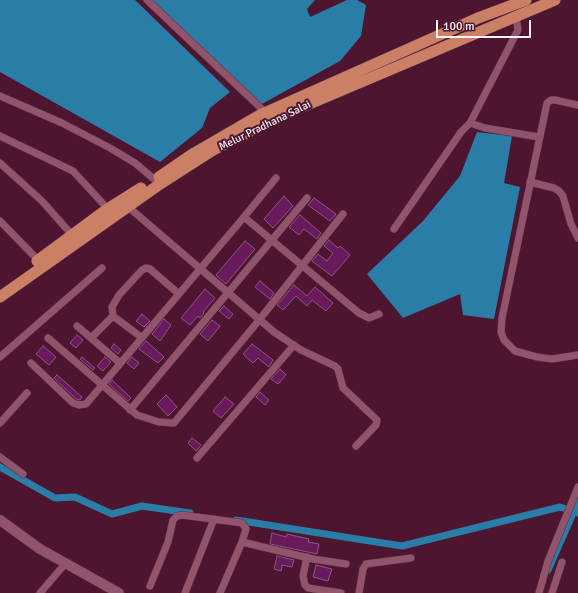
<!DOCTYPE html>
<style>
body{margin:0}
#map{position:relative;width:578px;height:593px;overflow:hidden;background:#4d152f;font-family:Signika,sans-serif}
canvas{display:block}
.scale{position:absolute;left:436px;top:20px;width:95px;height:18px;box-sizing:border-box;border:2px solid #faf3f5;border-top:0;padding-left:5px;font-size:12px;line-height:14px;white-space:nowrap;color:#faf3f5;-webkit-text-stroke:3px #4d152f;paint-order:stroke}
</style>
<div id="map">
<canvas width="578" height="593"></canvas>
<div class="scale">100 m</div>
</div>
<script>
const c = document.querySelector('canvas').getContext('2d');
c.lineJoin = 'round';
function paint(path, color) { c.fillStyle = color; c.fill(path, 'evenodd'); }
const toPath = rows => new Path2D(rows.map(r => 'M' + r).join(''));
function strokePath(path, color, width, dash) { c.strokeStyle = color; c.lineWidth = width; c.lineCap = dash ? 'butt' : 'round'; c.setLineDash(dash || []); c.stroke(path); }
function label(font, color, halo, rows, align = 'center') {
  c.font = font + ' Signika,sans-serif'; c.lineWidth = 4; c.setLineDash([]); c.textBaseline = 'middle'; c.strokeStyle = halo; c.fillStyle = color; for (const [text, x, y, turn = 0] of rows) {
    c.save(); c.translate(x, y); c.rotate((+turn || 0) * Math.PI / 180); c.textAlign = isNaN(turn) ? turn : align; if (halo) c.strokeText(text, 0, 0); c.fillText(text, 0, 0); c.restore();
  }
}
paint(toPath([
 [0,0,135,0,230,92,210,108,202,128,160,162,0,72],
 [151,0,315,0,307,9,310,17,347,0,357,0,366,5,361,36,340,61,260,105],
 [477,132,512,136,504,183,520,187,494,319,463,315,460,294,403,318,367,274,423,221,460,176]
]), '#2a7da7');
strokePath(toPath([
 [0,467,55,498,75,497,112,514,142,506,190,513],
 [236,520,402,546,560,507,578,513],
 [548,570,578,502]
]), '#2a7da7', 7);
const building = toPath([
 [284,196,293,206,273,228,264,219,284,196],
 [314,198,336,214,330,221,308,205,314,198],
 [300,215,321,233,317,239,304,229,299,235,289,227,300,215],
 [329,240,338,248,340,246,350,255,332,276,312,261,318,254,327,261,333,253,324,246,329,240],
 [245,241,255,249,226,284,216,275,245,241],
 [260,281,274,293,270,299,255,287,260,281],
 [294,285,307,296,315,287,333,303,326,311,312,300,307,306,296,296,283,310,277,305,294,285],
 [205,289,215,298,203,312,204,313,200,318,198,316,190,325,181,318,205,289],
 [224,306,233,314,229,319,219,311,224,306],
 [142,314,150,321,144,327,136,321,142,314],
 [164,319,171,325,160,341,152,334,164,319],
 [212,320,220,326,208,341,200,334,212,320],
 [77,335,83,340,76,348,70,343,77,335],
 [146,341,164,357,158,363,139,349,146,341],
 [114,344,121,350,118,354,111,348,114,344],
 [252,344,273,360,269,367,258,358,253,363,243,354,252,344],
 [43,346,56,357,49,365,36,354,43,346],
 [82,357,95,368,93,370,80,359,82,357],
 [105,357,111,362,103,371,97,366,105,357],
 [132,357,139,363,134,369,127,363,132,357],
 [280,369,286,375,278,384,271,379,280,369],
 [57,375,82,397,80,400,76,399,54,378,57,375],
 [112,380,131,398,128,401,109,384,112,380],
 [260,392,269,400,265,405,256,397,260,392],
 [166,395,177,407,168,416,157,404,166,395],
 [225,397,234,404,221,418,213,411,225,397],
 [192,438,201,445,196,451,188,443,192,438],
 [272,533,286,537,287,534,309,539,308,542,319,544,317,554,270,544,272,533],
 [277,556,294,560,292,567,282,565,281,571,274,569,277,556],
 [316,565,332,569,328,581,313,577,316,565]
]);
paint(building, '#691a5c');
strokePath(building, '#8b577f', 1);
const street = toPath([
 [147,0,265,112],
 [516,16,518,30,470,123,485,128,539,137],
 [0,96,62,123,110,148,135,163,160,184],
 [578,105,555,100,551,100,547,103,502,318,501,332,504,340,515,351,537,357,552,359,578,355],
 [0,136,73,171,108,209],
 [0,163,42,201,72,235],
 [530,182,554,188,559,191,563,196,571,224,578,238],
 [126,205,274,332,301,350,335,366,338,369,343,388,377,420,376,425,356,446],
 [244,217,359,313,369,318,379,314],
 [0,221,40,262],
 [394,229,461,132,470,123],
 [77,326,120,363],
 [141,337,113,316,112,307,119,295,142,270,146,268,150,269,179,294],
 [48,338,137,415,159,422,174,423,260,319,343,214],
 [91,338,113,316],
 [0,357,102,268],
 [31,363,73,403,79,405,86,404,244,217,276,178],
 [130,410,307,198],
 [0,423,27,393],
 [0,457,23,474],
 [197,458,294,345],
 [307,557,303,576,305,585,308,588,341,593],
 [150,586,168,542,173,520,177,516,182,515,242,523,246,529,242,542,313,559,346,564],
 [40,593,65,564],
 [185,593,214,519],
 [220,593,242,542],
 [359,593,363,569,366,564,411,558],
 [539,593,548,561,578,487],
 [552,593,562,562]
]);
const secondary = toPath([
 [0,520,40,549,119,593]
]);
const primary = toPath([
 [159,177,191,155,260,115,478,18,526,0],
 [37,261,106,210,141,188],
 [0,297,160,184,213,150,245,134,269,121,555,0]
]);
strokePath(street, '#583143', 8);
strokePath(secondary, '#583143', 11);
strokePath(primary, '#583143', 12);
strokePath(street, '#92536c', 7);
strokePath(secondary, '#92536c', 10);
strokePath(primary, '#cb8066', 11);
label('11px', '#faf3f5', '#4d152f', [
 ["Melur Pradhana Salai",265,126,-26]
]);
</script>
